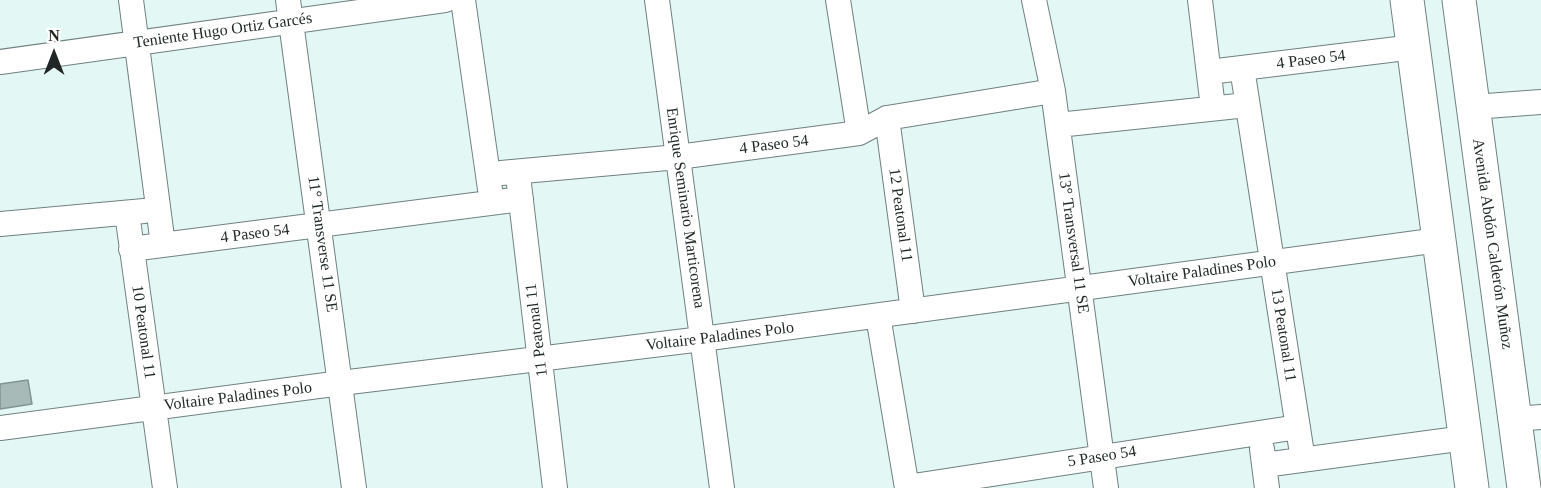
<!DOCTYPE html>
<meta charset="utf-8">
<style>
body{margin:0}
#map{position:relative;width:1541px;height:488px;overflow:hidden;background:#e3f7f5;font-family:Georgia,serif}
canvas{display:block}
.north{position:absolute;left:24px;top:24px;width:60px;height:60px;-webkit-text-stroke:4px #fff;paint-order:stroke;rotate:0deg;font-size:16px;font-weight:700;line-height:24px;text-align:center;color:#1f2625}
.north::after{content:'';display:block;margin:auto;width:21px;height:27px;background:#1f2625;clip-path:polygon(50% 0,100% 100%,50% 72%,0 100%)}
</style>
<div id="map">
<canvas width="1541" height="488"></canvas>
<div class="north">N</div>
</div>
<script>
const c = document.querySelector('canvas').getContext('2d');
c.lineJoin = 'round';
function paint(path, color) { c.fillStyle = color; c.fill(path, 'evenodd'); }
const toPath = rows => new Path2D(rows.map(r => 'M' + r).join(''));
function strokePath(path, color, width, dash) { c.strokeStyle = color; c.lineWidth = width; c.lineCap = dash ? 'butt' : 'round'; c.setLineDash(dash || []); c.stroke(path); }
function label(font, color, halo, rows, align = 'center') {
  c.font = font + ' Georgia,serif'; c.lineWidth = 6; c.setLineDash([]); c.textBaseline = 'middle'; c.strokeStyle = halo; c.fillStyle = color; for (const [text, x, y, turn = 0] of rows) {
    c.save(); c.translate(x, y); c.rotate((+turn || 0) * Math.PI / 180); c.textAlign = isNaN(turn) ? turn : align; if (halo) c.strokeText(text, 0, 0); c.fillText(text, 0, 0); c.restore();
  }
}
const building = toPath([
 [28,380,32,404,0,409,0,384,28,380]
]);
paint(building, '#a7bab8');
strokePath(building, '#819491', 1.5);
const street = toPath([
 [131,0,163,245],
 [288,0,354,488],
 [463,0,490,189],
 [657,0,722,488],
 [838,0,859,133],
 [1034,0,1053,91,1106,488],
 [1200,0,1213,108],
 [0,62,445,0],
 [1242,68,1303,460],
 [1209,72,1414,47],
 [1473,107,1541,102],
 [887,118,913,311],
 [1058,125,1247,105],
 [490,174,678,157,859,133,887,118,1053,91],
 [519,184,555,488],
 [127,213,165,488],
 [0,224,144,211],
 [131,249,521,199],
 [878,316,907,488],
 [1515,419,1541,417],
 [0,428,341,383,702,339,1439,240],
 [1262,449,1267,488],
 [1264,465,1465,438],
 [907,487,1298,427]
]);
const secondary = toPath([
 [1407,0,1472,488],
 [1459,0,1524,488]
]);
strokePath(street, '#70817f', 26);
strokePath(secondary, '#70817f', 35);
strokePath(street, '#fff', 24);
strokePath(secondary, '#fff', 33);
label('16px', '#1f2625', '#fff', [
 ["Teniente Hugo Ortiz Garcés",223,31,-8],
 ["4 Paseo 54",1311,60,-7],
 ["4 Paseo 54",774,145,-7],
 ["Enrique Seminario Marticorena",685,208,82],
 ["12 Peatonal 11",900,215,82],
 ["4 Paseo 54",255,234,-7],
 ["13° Transversal 11 SE",1073,243,82],
 ["11° Transverse 11 SE",322,244,82],
 ["Avenida Abdón Calderón Muñoz",1492,244,82],
 ["Voltaire Paladines Polo",1202,272,-8],
 ["11 Peatonal 11",537,330,-97],
 ["10 Peatonal 11",143,332,82],
 ["13 Peatonal 11",1283,335,81],
 ["Voltaire Paladines Polo",720,337,-7],
 ["Voltaire Paladines Polo",238,397,-7],
 ["5 Paseo 54",1102,457,-9]
]);
</script>
